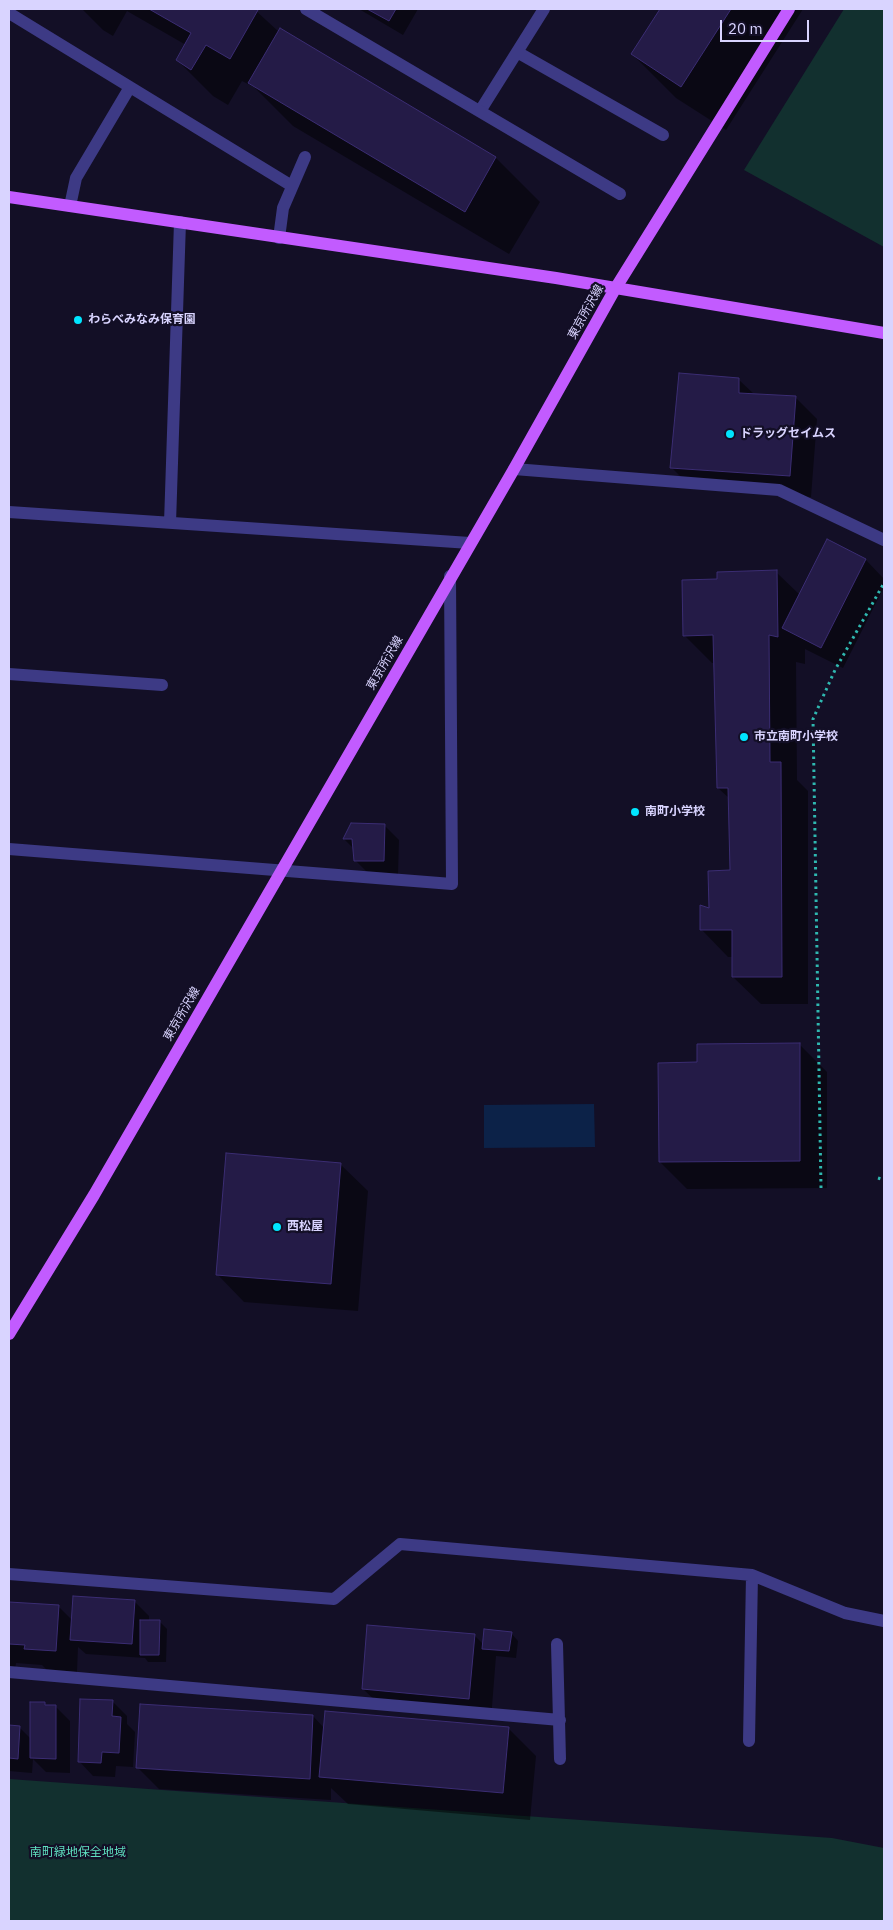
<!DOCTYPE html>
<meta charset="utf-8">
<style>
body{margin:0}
#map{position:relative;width:893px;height:1930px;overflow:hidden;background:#130f26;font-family:"IBM Plex Sans",sans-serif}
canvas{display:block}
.frame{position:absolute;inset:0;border:10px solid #d9d4ff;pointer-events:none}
.scale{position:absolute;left:720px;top:20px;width:89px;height:22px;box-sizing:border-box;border:2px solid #d9d4ff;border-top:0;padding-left:6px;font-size:15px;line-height:18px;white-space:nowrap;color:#d9d4ff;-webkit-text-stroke:4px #130f26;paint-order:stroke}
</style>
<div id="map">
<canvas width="893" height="1930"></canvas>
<div class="frame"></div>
<div class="scale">20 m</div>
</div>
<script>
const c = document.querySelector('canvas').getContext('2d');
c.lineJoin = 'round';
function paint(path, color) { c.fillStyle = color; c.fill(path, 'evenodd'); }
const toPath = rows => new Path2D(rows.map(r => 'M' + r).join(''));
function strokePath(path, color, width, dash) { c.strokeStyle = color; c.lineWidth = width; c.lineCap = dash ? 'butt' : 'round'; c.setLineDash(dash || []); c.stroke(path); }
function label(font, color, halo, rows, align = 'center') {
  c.font = font + ' "IBM Plex Sans","Noto Sans JP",sans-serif'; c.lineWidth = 4.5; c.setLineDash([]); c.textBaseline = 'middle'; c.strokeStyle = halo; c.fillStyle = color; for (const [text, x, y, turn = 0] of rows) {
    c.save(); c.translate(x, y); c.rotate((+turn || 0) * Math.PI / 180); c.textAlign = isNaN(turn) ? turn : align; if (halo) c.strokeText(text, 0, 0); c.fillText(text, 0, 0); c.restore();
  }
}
paint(toPath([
 [844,9,884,9,884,247,744,170],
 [9,1779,832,1838,884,1848,884,1921,9,1921]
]), '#12302f');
paint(toPath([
 [594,1104,595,1147,484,1148,484,1105]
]), '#0c2248');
paint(toPath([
 [82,9,254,9,279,32,280,30,496,158,540,202,509,254,293,126,254,87,242,81,228,105,213,96,177,60,186,45,127,11,113,36,103,30],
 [359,9,418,9,403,35],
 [661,9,803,9,726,130,676,98,632,54],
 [738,379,755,395,796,398,817,419,811,497,692,488,671,467],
 [828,540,866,560,884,579,884,587,843,668,805,649,805,664,796,662,797,780,808,791,808,1004,761,1004,733,977,733,957,728,957,701,929,731,872,730,799,718,788,715,663,712,663,685,636,718,580,776,572,800,595],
 [352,825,384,825,399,840,398,875,370,875,355,860,354,849,344,839],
 [799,1044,827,1072,827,1188,687,1189,660,1162,698,1064],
 [340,1164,368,1191,358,1311,244,1302,217,1274],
 [134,1601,149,1616,149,1621,159,1621,167,1629,166,1662,148,1662,145,1658,86,1654,78,1647,77,1672,47,1670,42,1665,16,1663,15,1669,9,1669,9,1603,58,1606,72,1620],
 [511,1633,518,1641,516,1658,496,1656,491,1719,385,1710,363,1689,474,1635,484,1645],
 [112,1701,127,1716,127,1724,135,1732,133,1767,116,1766,115,1777,93,1776,79,1761],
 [44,1703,47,1706,55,1706,70,1721,70,1773,46,1772,33,1759,32,1773,9,1771,9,1726,19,1727,32,1740],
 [313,1716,324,1728,509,1729,536,1756,530,1820,348,1804,331,1788,331,1800,159,1789,137,1767]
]), '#0007');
const building = toPath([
 [149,9,256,9,258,10,230,59,206,45,191,70,176,60,191,33,149,9],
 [367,9,396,9,389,21,367,9],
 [660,9,731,9,681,87,631,54,660,9],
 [280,28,496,157,465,212,248,83,280,28],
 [679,373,739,378,739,393,796,396,790,476,670,468,679,373],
 [827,539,866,559,821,648,782,628,827,539],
 [777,570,778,637,769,635,770,762,781,762,782,977,732,977,732,930,700,930,700,905,709,908,708,871,730,870,728,788,717,788,713,635,683,636,682,580,717,579,717,572,777,570],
 [351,823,385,824,384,861,354,861,352,839,343,839,351,823],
 [800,1043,800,1161,659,1162,658,1063,697,1062,697,1044,800,1043],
 [226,1153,341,1163,331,1284,216,1275,226,1153],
 [73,1596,135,1600,132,1644,70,1640,73,1596],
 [9,1602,59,1605,56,1651,24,1649,25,1645,9,1644,9,1602],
 [140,1620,160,1620,159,1655,140,1655,140,1620],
 [367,1625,475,1634,469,1699,362,1689,367,1625],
 [484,1629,512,1632,509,1651,482,1649,484,1629],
 [80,1699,113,1700,112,1716,121,1717,119,1753,102,1752,101,1763,78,1762,80,1699],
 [30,1702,45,1702,45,1705,56,1705,56,1759,30,1758,30,1702],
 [140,1704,313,1715,310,1779,136,1768,140,1704],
 [325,1711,509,1727,503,1793,319,1777,325,1711],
 [9,1725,20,1726,18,1759,9,1758,9,1725]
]);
paint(building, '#241b47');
strokePath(building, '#3b2d73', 1);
strokePath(toPath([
 [878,1178,884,1180],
 [821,1188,813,719,835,670,884,583]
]), '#2fb8b0', 3, [2.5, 4]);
strokePath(toPath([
 [9,13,130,87,76,178,70,206],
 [517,52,663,135],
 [130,87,292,186],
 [480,111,544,9],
 [279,238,283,208,305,157]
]), '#3d3a85', 12);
strokePath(toPath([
 [306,9,620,194],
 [514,469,779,490,884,540],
 [9,512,470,543],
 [170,523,180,222],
 [9,674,162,685],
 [9,849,452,884,450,576],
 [9,1574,334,1599,400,1544,752,1575,845,1613,884,1621],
 [557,1644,560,1759],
 [9,1672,560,1720],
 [749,1741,752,1575]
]), '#3d3a85', 12);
strokePath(toPath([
 [9,197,556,278,884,333],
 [9,1334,94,1195,514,469,615,289,789,9]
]), '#c25bff', 12);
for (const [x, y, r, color] of [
 [78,320,5,"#00e5ff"],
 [730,434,5,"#00e5ff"],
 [744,737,5,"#00e5ff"],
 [635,812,5,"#00e5ff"],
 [277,1227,5,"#00e5ff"]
]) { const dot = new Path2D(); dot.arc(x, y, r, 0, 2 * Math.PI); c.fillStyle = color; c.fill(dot); strokePath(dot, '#130f26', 2); }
label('12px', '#d9d4ff', '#130f26', [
 ["東京所沢線",586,312,-61],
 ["東京所沢線",385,663,-60],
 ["東京所沢線",182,1014,-60]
]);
label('bold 12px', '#d9d4ff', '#130f26', [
 ["わらべみなみ保育園",88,320],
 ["ドラッグセイムス",740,434],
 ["市立南町小学校",754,737],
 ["南町小学校",645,812],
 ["西松屋",287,1227]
], 'left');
label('12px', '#5fe0c0', '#130f26', [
 ["南町緑地保全地域",78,1853]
]);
</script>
